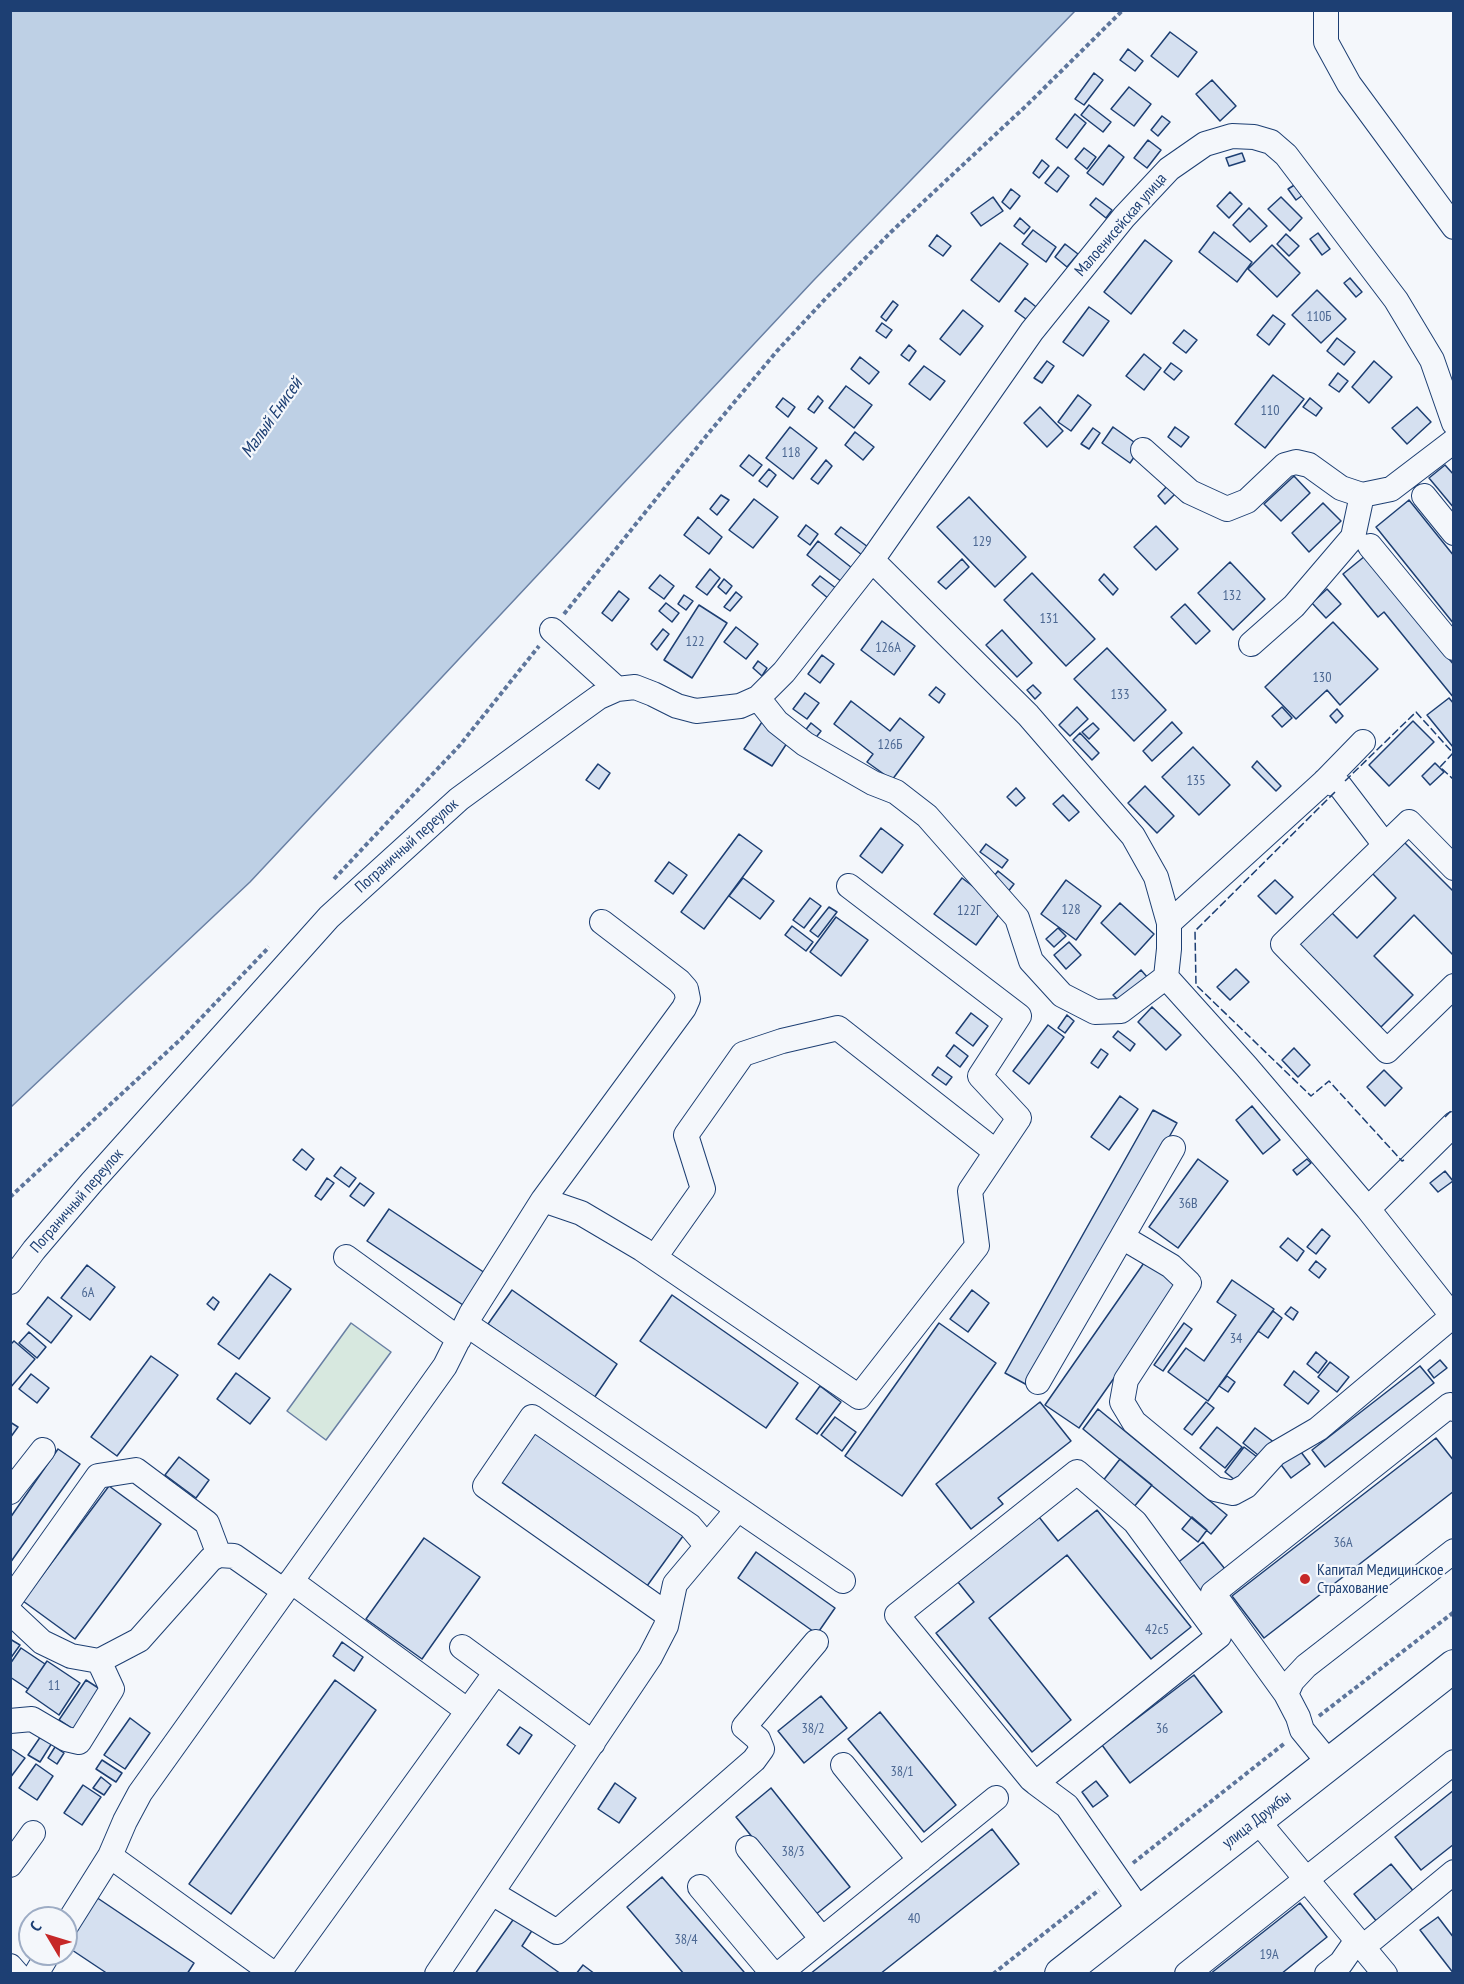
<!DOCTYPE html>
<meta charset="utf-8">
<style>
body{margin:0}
#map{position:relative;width:1464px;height:1984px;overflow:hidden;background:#f4f7fb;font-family:"PT Sans Narrow",sans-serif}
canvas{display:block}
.frame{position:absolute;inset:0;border:12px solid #1d3f73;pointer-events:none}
.north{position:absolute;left:18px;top:1906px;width:60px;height:60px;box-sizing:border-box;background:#f4f7fb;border:2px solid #9eadc5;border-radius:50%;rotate:308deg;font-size:16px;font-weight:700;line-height:24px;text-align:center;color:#1d3f73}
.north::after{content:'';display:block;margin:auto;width:21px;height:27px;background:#c62828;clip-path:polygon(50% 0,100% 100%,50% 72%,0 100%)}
</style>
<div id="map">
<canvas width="1464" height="1984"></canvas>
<div class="frame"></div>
<div class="north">С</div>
</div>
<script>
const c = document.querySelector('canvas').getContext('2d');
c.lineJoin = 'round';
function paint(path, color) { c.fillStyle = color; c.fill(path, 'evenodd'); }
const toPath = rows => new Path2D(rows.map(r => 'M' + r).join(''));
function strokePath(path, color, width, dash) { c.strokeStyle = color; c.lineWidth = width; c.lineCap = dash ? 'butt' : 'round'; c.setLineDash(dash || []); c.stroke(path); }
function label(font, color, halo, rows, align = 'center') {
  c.font = font + ' "PT Sans Narrow",sans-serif'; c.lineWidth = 4.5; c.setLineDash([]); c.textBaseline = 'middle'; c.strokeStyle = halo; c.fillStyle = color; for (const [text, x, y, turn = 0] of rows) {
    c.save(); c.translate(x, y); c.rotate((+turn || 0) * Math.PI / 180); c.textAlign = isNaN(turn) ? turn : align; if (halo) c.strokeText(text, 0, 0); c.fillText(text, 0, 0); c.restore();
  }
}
const green = toPath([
 [351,1323,391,1352,326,1440,287,1411,351,1323]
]);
paint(green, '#d7e8df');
strokePath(green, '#687fa3', 1.5);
const water = toPath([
 [10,11,1075,11,813,281,250,882,11,1107,10,11]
]);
paint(water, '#bed0e5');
strokePath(water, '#687fa3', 1.5);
const building = toPath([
 [1170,32,1197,52,1178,77,1151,56,1170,32],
 [1128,49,1143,61,1135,71,1120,60,1128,49],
 [1094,73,1103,80,1084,105,1075,99,1094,73],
 [1212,80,1236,106,1220,121,1196,94,1212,80],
 [1129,87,1151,104,1134,126,1111,109,1129,87],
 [1089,105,1111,122,1103,132,1081,115,1089,105],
 [1075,114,1086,123,1067,148,1056,139,1075,114],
 [1162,116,1170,122,1158,136,1151,130,1162,116],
 [1148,140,1161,150,1147,168,1134,158,1148,140],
 [1109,145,1124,157,1103,185,1087,173,1109,145],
 [1084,148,1096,157,1087,169,1075,159,1084,148],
 [1242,153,1245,161,1229,166,1226,158,1242,153],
 [1042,160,1049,166,1039,178,1033,173,1042,160],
 [1058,167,1069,176,1057,192,1045,183,1058,167],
 [1296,184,1303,195,1296,200,1288,189,1296,184],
 [1011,189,1020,196,1010,209,1002,202,1011,189],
 [1230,192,1242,204,1229,218,1217,206,1230,192],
 [993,197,1003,211,981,226,971,213,993,197],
 [1281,197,1302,218,1290,231,1268,209,1281,197],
 [1096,198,1112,210,1106,218,1090,205,1096,198],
 [1249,208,1267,226,1250,242,1233,225,1249,208],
 [1020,218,1030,227,1024,234,1014,226,1020,218],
 [1033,230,1056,247,1046,262,1022,244,1033,230],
 [1214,232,1252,262,1237,282,1199,252,1214,232],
 [1318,233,1330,249,1322,255,1310,239,1318,233],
 [1286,234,1299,246,1289,256,1277,244,1286,234],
 [937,235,951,246,943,256,929,246,937,235],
 [1145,240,1172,261,1131,314,1104,292,1145,240],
 [1000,243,1028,264,999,302,971,280,1000,243],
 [1065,244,1078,254,1067,267,1055,257,1065,244],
 [1272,245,1300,273,1277,297,1248,269,1272,245],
 [1350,278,1362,292,1356,297,1344,283,1350,278],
 [1317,290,1346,319,1321,343,1292,315,1317,290],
 [1025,298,1040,310,1030,322,1015,311,1025,298],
 [893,301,898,305,886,321,881,317,893,301],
 [1089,307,1109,321,1083,356,1063,342,1089,307],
 [963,310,983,326,960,355,940,339,963,310],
 [1273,315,1285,324,1269,345,1257,335,1273,315],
 [882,323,892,330,886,338,876,331,882,323],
 [1184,330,1197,340,1186,353,1173,343,1184,330],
 [1337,338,1355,352,1344,365,1327,351,1337,338],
 [909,345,916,351,909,361,901,355,909,345],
 [1144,354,1161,368,1144,390,1126,376,1144,354],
 [860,357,879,372,869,384,851,369,860,357],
 [1047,361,1054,366,1042,383,1034,378,1047,361],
 [1374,361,1392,377,1369,403,1352,387,1374,361],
 [1171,363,1182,371,1174,380,1164,372,1171,363],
 [924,366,945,381,930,400,909,384,924,366],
 [1338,373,1348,381,1339,392,1329,385,1338,373],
 [1273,375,1304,399,1265,448,1235,424,1273,375],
 [846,386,872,405,854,428,829,408,846,386],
 [1078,395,1091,405,1071,431,1058,422,1078,395],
 [818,396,823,401,814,413,808,409,818,396],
 [783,398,795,407,788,417,776,407,783,398],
 [1310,398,1322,408,1316,416,1303,407,1310,398],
 [1040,407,1063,431,1047,447,1024,423,1040,407],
 [1417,407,1431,422,1407,444,1392,428,1417,407],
 [790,427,817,448,793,479,766,458,790,427],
 [1113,427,1141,447,1130,463,1102,443,1113,427],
 [1175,427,1189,437,1181,447,1168,437,1175,427],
 [1093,428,1100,433,1089,449,1081,444,1093,428],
 [855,432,874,447,863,460,845,445,855,432],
 [749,455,762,465,753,476,740,466,749,455],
 [826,460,832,466,818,484,811,479,826,460],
 [1445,465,1454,475,1454,508,1429,478,1445,465],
 [769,469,776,475,767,487,759,481,769,469],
 [1294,476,1310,493,1281,521,1264,504,1294,476],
 [1168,485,1176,493,1165,504,1158,496,1168,485],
 [721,495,729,500,717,515,710,509,721,495],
 [969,497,1026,557,995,587,937,527,969,497],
 [754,499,778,517,753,548,729,530,754,499],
 [1409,500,1454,556,1454,624,1376,527,1409,500],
 [1323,503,1341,521,1309,552,1292,533,1323,503],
 [698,517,722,537,709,554,684,535,698,517],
 [806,525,818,534,810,545,798,536,806,525],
 [1156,526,1178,549,1156,570,1134,547,1156,526],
 [841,527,868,547,862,555,835,534,841,527],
 [818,541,852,568,842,582,807,555,818,541],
 [1365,556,1454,665,1454,698,1384,612,1378,617,1343,574,1365,556],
 [962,559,969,567,946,589,938,582,962,559],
 [1230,562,1265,599,1233,630,1198,593,1230,562],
 [710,569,720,578,707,595,696,587,710,569],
 [1032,573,1095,639,1066,666,1004,600,1032,573],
 [1104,574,1118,589,1113,595,1099,580,1104,574],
 [660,575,674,586,664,599,649,588,660,575],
 [820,576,837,589,829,599,812,585,820,576],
 [724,579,732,586,726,594,718,587,724,579],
 [1327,589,1341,604,1326,618,1312,603,1327,589],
 [619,591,629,599,612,621,602,613,619,591],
 [736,592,742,597,730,611,724,607,736,592],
 [684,595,693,601,686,610,678,604,684,595],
 [666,603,679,613,672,622,659,611,666,603],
 [1185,604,1210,631,1196,644,1171,617,1185,604],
 [699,605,727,623,692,678,664,660,699,605],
 [882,621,915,646,894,675,861,650,882,621],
 [1333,622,1378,669,1340,705,1327,690,1296,719,1265,687,1333,622],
 [736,627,758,644,746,659,724,642,736,627],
 [663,629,669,634,657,650,651,644,663,629],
 [1002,630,1032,663,1017,677,986,645,1002,630],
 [1107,648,1166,710,1134,741,1074,679,1107,648],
 [822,655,834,664,820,683,808,674,822,655],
 [758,661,767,668,762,676,753,668,758,661],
 [1033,685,1041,693,1035,699,1027,690,1033,685],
 [936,687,945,694,939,703,929,695,936,687],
 [805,693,819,703,807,719,793,709,805,693],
 [1449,698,1454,704,1453,747,1427,715,1449,698],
 [851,701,890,731,900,718,924,737,892,780,867,762,873,754,834,724,851,701],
 [1077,707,1088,719,1070,736,1059,725,1077,707],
 [1282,707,1292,718,1282,727,1272,716,1282,707],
 [1337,709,1343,716,1336,723,1330,716,1337,709],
 [1413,721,1434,742,1389,786,1369,765,1413,721],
 [762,722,789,740,772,766,744,749,762,722],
 [1172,722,1182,733,1152,761,1143,751,1172,722],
 [811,723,821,731,814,740,804,732,811,723],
 [1093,723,1099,729,1089,739,1082,732,1093,723],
 [1080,733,1099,753,1092,760,1073,740,1080,733],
 [1193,747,1230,785,1199,815,1162,777,1193,747],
 [1257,761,1281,786,1276,791,1252,767,1257,761],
 [1435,763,1444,772,1430,785,1422,776,1435,763],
 [598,764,610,773,599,789,586,780,598,764],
 [1145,786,1174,816,1157,833,1128,803,1145,786],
 [1016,788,1025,798,1016,806,1007,797,1016,788],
 [1063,795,1079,812,1069,821,1053,804,1063,795],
 [881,828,903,845,882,873,860,856,881,828],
 [739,834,762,851,704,929,681,912,739,834],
 [1404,842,1454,892,1454,956,1414,915,1374,956,1413,995,1381,1027,1298,943,1330,911,1357,938,1396,898,1372,873,1404,842],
 [986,844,1008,860,1002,868,980,852,986,844],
 [669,862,687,875,673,894,655,881,669,862],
 [998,871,1014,884,1007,893,991,880,998,871],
 [743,878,774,901,760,919,729,896,743,878],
 [962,878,1003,909,976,945,934,914,962,878],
 [1066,880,1101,906,1076,940,1041,914,1066,880],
 [1275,880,1293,897,1276,914,1258,896,1275,880],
 [810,898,821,906,804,928,793,920,810,898],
 [1120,903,1154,934,1135,955,1101,923,1120,903],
 [829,907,837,912,818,937,810,931,829,907],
 [836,917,868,940,841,976,810,952,836,917],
 [792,926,813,942,806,951,785,935,792,926],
 [1058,928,1066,936,1054,947,1046,939,1058,928],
 [1069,942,1081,955,1066,969,1054,955,1069,942],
 [1236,969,1249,982,1230,1000,1217,987,1236,969],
 [1141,970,1148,978,1121,1003,1113,995,1141,970],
 [1152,1007,1181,1035,1166,1050,1138,1022,1152,1007],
 [971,1013,988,1026,973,1046,956,1033,971,1013],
 [1067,1015,1074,1021,1065,1033,1058,1028,1067,1015],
 [1048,1025,1064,1037,1029,1084,1013,1071,1048,1025],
 [1118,1031,1135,1044,1130,1051,1113,1037,1118,1031],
 [954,1045,968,1056,960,1067,946,1056,954,1045],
 [1294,1048,1310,1065,1298,1077,1282,1060,1294,1048],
 [1101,1049,1108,1054,1098,1068,1091,1063,1101,1049],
 [938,1067,952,1077,946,1085,932,1075,938,1067],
 [1384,1070,1402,1088,1385,1106,1367,1087,1384,1070],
 [1120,1096,1138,1109,1109,1150,1091,1137,1120,1096],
 [1252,1106,1280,1140,1263,1154,1236,1120,1252,1106],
 [1153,1110,1177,1123,1029,1386,1005,1373,1153,1110],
 [302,1149,314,1159,306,1170,293,1160,302,1149],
 [1198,1159,1228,1181,1178,1248,1149,1227,1198,1159],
 [1307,1159,1311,1163,1297,1175,1293,1170,1307,1159],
 [341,1167,356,1178,349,1187,334,1176,341,1167],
 [1445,1171,1453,1181,1438,1192,1430,1183,1445,1171],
 [327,1178,334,1183,321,1200,315,1196,327,1178],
 [360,1183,374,1193,364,1206,350,1196,360,1183],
 [389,1209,488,1275,466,1307,367,1241,389,1209],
 [1322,1229,1330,1236,1316,1254,1307,1247,1322,1229],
 [1288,1238,1304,1251,1297,1261,1280,1247,1288,1238],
 [1146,1260,1180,1284,1079,1428,1045,1405,1146,1260],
 [1316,1261,1326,1269,1319,1278,1309,1270,1316,1261],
 [87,1265,115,1287,90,1320,61,1298,87,1265],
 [270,1274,291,1289,239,1359,218,1344,270,1274],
 [1232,1280,1274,1309,1208,1401,1168,1372,1186,1348,1204,1361,1236,1315,1217,1302,1232,1280],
 [512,1290,617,1364,594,1398,488,1324,512,1290],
 [972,1290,989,1303,968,1332,950,1319,972,1290],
 [672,1295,798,1383,766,1428,640,1341,672,1295],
 [48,1297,72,1316,51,1343,27,1324,48,1297],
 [213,1297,219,1302,214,1310,207,1304,213,1297],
 [1291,1307,1298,1312,1293,1320,1285,1314,1291,1307],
 [1273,1311,1282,1318,1268,1338,1258,1331,1273,1311],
 [939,1323,996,1363,902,1496,845,1456,939,1323],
 [1184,1323,1192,1329,1163,1371,1154,1365,1184,1323],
 [29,1332,46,1347,37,1358,19,1343,29,1332],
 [14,1341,35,1359,10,1388,10,1345,14,1341],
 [1316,1352,1327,1361,1318,1373,1307,1364,1316,1352],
 [151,1356,178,1375,117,1456,91,1437,151,1356],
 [1440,1360,1447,1368,1434,1378,1428,1370,1440,1360],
 [1330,1362,1349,1377,1337,1392,1318,1377,1330,1362],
 [1420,1366,1434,1383,1325,1467,1312,1450,1420,1366],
 [1294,1371,1319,1391,1308,1404,1284,1385,1294,1371],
 [236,1373,270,1398,250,1424,217,1399,236,1373],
 [31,1374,49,1388,37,1403,19,1389,31,1374],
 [1227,1376,1235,1382,1228,1392,1219,1386,1227,1376],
 [820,1386,841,1402,817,1434,796,1419,820,1386],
 [1040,1402,1071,1441,998,1498,1003,1504,971,1529,936,1484,1040,1402],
 [1206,1402,1214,1408,1192,1435,1184,1429,1206,1402],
 [1098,1409,1227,1515,1211,1534,1083,1429,1098,1409],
 [835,1417,856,1432,842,1451,821,1435,835,1417],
 [10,1422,18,1427,10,1438,10,1422],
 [1217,1427,1242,1447,1225,1468,1200,1448,1217,1427],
 [1255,1428,1275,1443,1263,1459,1243,1443,1255,1428],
 [536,1431,683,1536,647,1586,500,1481,536,1431],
 [1436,1438,1454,1461,1454,1491,1264,1638,1232,1596,1436,1438],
 [1244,1447,1261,1460,1241,1485,1225,1472,1244,1447],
 [1298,1448,1310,1464,1291,1478,1279,1462,1298,1448],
 [58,1449,80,1464,10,1563,10,1518,58,1449],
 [179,1457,209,1480,196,1498,165,1475,179,1457],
 [1120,1459,1152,1485,1133,1508,1102,1482,1120,1459],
 [109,1486,161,1524,75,1639,23,1601,109,1486],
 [1097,1510,1191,1627,1151,1659,1067,1555,989,1618,1071,1720,1032,1752,936,1633,974,1602,958,1582,1039,1517,1058,1541,1097,1510],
 [1192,1517,1207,1530,1198,1542,1182,1529,1192,1517],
 [424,1538,480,1577,422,1659,366,1619,424,1538],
 [1203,1542,1225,1569,1198,1592,1175,1565,1203,1542],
 [756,1552,835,1608,817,1634,738,1578,756,1552],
 [10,1639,20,1645,10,1659,10,1639],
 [342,1642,363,1657,354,1671,333,1656,342,1642],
 [21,1648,45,1664,28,1689,10,1677,10,1664,21,1648],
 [47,1661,80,1683,59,1715,26,1692,47,1661],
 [1194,1675,1222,1712,1130,1783,1102,1745,1194,1675],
 [86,1680,103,1691,76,1731,59,1720,86,1680],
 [335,1680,376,1710,231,1914,189,1884,335,1680],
 [821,1696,847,1728,804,1763,778,1731,821,1696],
 [880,1712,956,1805,924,1832,848,1739,880,1712],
 [130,1718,150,1733,125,1769,104,1755,130,1718],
 [520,1727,532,1735,519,1754,507,1745,520,1727],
 [41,1736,52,1743,40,1762,28,1755,41,1736],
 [55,1747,64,1753,57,1764,48,1758,55,1747],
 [10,1748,25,1758,10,1778,10,1748],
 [102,1760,122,1773,116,1782,96,1769,102,1760],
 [36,1764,53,1776,37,1800,19,1788,36,1764],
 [101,1777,111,1785,104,1795,93,1788,101,1777],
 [1096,1781,1108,1796,1093,1807,1082,1792,1096,1781],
 [615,1783,636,1798,619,1823,598,1809,615,1783],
 [83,1785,101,1797,82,1825,64,1813,83,1785],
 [771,1788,850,1887,815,1915,736,1817,771,1788],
 [1454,1790,1454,1844,1421,1870,1395,1837,1454,1790],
 [992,1829,1019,1864,880,1974,810,1974,992,1829],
 [1391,1864,1415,1893,1378,1923,1354,1894,1391,1864],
 [662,1877,744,1972,742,1974,684,1974,627,1907,662,1877],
 [93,1895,194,1963,187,1974,108,1974,66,1946,66,1936,93,1895],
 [1300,1903,1327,1937,1281,1974,1210,1974,1300,1903],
 [515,1917,533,1929,522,1946,561,1974,475,1974,515,1917],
 [1438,1917,1454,1938,1454,1974,1420,1930,1438,1917],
 [583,1965,595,1974,576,1974,583,1965]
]);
paint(building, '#d5e0f0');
strokePath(building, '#1d3f73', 1.5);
const minor = toPath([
 [1326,10,1326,42,1349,84,1454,227],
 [1143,450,1190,492,1227,509,1247,501,1285,465,1296,462,1309,465,1341,488,1362,495,1391,489,1454,441],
 [1424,496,1454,533],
 [1370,546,1454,648],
 [872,560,1028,715,1133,836,1156,877,1169,923,1169,949,1166,977,1246,1066,1368,1209,1454,1318],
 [552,630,617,689],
 [1251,644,1294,606,1353,537,1362,495],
 [758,698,777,722,805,744,873,783,896,792,927,816,1017,918,1031,961,1062,995,1095,1012,1121,1011,1166,977],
 [1325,781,1340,786,1385,845],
 [1454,868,1409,822,1283,944,1387,1051,1454,986],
 [1169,923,1325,781,1363,742],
 [1173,1148,1122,1237,1171,1266,1189,1283,1126,1380,1122,1402,1134,1422,1215,1489,1233,1493,1246,1486,1275,1454,1318,1429,1454,1315],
 [543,1200,581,1213,642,1249,859,1397,977,1246,970,1191,1019,1118,980,1076,1019,1016,849,886],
 [1368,1209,1454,1124],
 [346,1257,459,1339],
 [655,1257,703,1189,686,1135,743,1054,782,1041,838,1028,996,1152],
 [10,1282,34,1250,91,1183,329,917,459,799,574,715,599,697,617,689,635,687,653,694,677,706,696,711,740,706,758,698,784,672,872,560,1032,331,1124,217,1169,169,1205,144,1232,136,1254,137,1271,142,1286,155,1396,300,1432,360,1454,423],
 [466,1324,738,1509],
 [1038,1382,1122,1237],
 [10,1492,43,1450],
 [291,1581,468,1711],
 [10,1600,98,1476,136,1470,207,1523,219,1555],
 [10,1612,42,1642,71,1656,99,1661,139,1640,211,1559,219,1555,234,1556,284,1591],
 [668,1615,485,1486,532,1417,690,1526,706,1545],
 [462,1647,593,1743],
 [1286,1694,1292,1681,1306,1666,1454,1551],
 [10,1721,32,1719,66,1739,79,1742,112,1689,99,1661],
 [1329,1763,1302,1730,1298,1717,1286,1694,1213,1593,1450,1405,1454,1409],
 [843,1765,920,1860],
 [1036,1783,1219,1636,1135,1522,1077,1472,897,1615,1031,1779,1036,1783,1067,1806,1140,1911],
 [1257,1820,1385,1974],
 [748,1848,822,1939],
 [110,1856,274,1974],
 [10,1865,33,1833],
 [700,1887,773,1974],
 [492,1893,557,1932,754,1760,762,1749,758,1739,744,1727,816,1642],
 [66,1926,110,1856,125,1821,140,1793,445,1366,471,1314,543,1200,684,1008,688,999,686,989,679,981,602,922],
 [1363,1947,1454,1872],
 [10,1966,17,1974],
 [36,1974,48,1954],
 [278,1974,496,1672],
 [437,1974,650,1657,666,1626,675,1584,738,1509,843,1581],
 [779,1974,996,1798],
 [1187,1974,1454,1762],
 [1327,1974,1341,1963,1357,1940]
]);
const major = toPath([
 [1061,1974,1454,1666]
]);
strokePath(minor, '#1d3f73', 26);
strokePath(major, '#1d3f73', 34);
strokePath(toPath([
 [564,614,707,435,777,351,828,296,891,232,1027,105,1123,10],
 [334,879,460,745,539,646],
 [10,1197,181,1039,269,947],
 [1319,1716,1454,1612],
 [1133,1863,1285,1743],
 [993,1974,1099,1890]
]), '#5e769c', 4, [4.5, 3]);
strokePath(minor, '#f4f7fb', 24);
strokePath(major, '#f4f7fb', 32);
strokePath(toPath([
 [1345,781,1416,712,1453,753,1440,767,1454,780],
 [1335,792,1195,931,1196,985,1311,1096,1329,1081,1402,1161,1404,1160],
 [1445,1117,1454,1108]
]), '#1d3f73', 1.5, [8, 3]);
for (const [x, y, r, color] of [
 [1305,1579,6,"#c62828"]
]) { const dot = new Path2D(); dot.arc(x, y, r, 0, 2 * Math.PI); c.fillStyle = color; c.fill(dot); strokePath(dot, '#f4f7fb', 2); }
label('14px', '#4b6792', null, [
 ["110Б",1319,317],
 ["110",1270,411],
 ["118",791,453],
 ["129",982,542],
 ["132",1232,596],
 ["131",1049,619],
 ["122",695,642],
 ["126А",888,648],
 ["130",1322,678],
 ["133",1120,695],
 ["126Б",890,745],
 ["135",1196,781],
 ["128",1071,910],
 ["122Г",969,911],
 ["36В",1188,1204],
 ["6А",88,1293],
 ["34",1236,1339],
 ["36А",1343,1543],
 ["42с5",1157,1630],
 ["11",54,1686],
 ["38/2",813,1729],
 ["36",1162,1729],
 ["38/1",902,1772],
 ["38/3",793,1852],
 ["40",914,1919],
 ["38/4",686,1940],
 ["19А",1269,1955]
]);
label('16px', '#1d3f73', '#f4f7fb', [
 ["Малоенисейская улица",1121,225,-49],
 ["Пограничный переулок",407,846,-42],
 ["Пограничный переулок",77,1201,-49],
 ["улица Дружбы",1257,1820,-38]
]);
label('16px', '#1d3f73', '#f4f7fb', [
 ["Капитал Медицинское",1317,1570],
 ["Страхование",1317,1588]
], 'left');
label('italic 18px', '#1d3f73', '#f4f7fb', [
 ["Малый Енисей",272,418,-55]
]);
</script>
